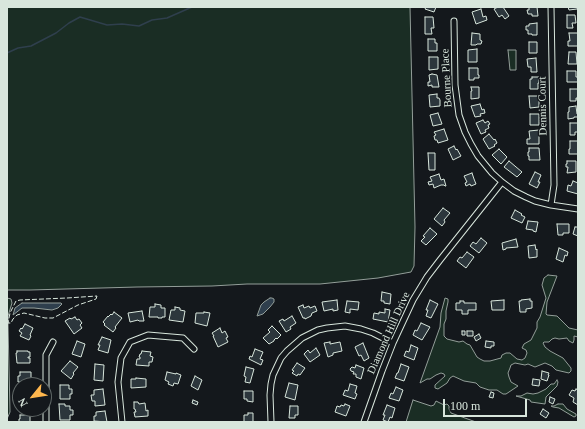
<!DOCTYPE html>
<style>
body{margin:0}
#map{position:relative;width:585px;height:429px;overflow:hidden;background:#14181c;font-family:"Times New Roman",serif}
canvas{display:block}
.frame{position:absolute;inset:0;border:8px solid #d8e6dc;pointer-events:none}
.north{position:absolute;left:12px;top:377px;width:40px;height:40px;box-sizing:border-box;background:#14181c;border:1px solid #626a69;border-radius:50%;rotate:240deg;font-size:11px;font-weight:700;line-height:16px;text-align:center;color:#d8e6dc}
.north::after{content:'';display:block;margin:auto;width:14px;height:18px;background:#ffb74d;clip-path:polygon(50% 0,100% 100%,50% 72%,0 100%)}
.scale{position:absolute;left:443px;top:399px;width:84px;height:18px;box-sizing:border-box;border:2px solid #d8e6dc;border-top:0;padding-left:5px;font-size:12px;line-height:14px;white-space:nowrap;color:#d8e6dc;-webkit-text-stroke:3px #14181c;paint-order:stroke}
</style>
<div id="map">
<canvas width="585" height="429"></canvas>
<div class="frame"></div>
<div class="north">N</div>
<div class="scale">100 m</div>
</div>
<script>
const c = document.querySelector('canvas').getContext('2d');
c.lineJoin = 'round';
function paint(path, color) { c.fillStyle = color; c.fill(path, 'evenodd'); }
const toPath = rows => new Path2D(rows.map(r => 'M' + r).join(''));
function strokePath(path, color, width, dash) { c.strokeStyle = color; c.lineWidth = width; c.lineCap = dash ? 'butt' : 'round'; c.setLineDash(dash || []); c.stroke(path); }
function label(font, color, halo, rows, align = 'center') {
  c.font = font + ' "Times New Roman",serif'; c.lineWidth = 3; c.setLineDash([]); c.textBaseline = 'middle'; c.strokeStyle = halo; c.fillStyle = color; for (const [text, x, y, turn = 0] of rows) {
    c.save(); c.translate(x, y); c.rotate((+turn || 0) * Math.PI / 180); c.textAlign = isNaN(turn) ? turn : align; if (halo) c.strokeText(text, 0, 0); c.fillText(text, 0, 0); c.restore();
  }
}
const green = toPath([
 [7,7,410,7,415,227,414,266,411,272,378,278,320,284,247,284,212,286,137,287,30,290,7,290,7,7],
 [508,50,516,50,516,70,510,70,508,50],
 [548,275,557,276,547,302,546,314,547,315,557,316,569,328,578,330,578,337,574,336,574,340,573,343,569,341,567,338,559,339,555,338,552,339,549,342,544,342,543,343,545,347,550,351,563,358,571,368,571,371,569,373,556,370,552,366,545,363,535,367,528,364,525,365,515,363,511,365,510,368,508,373,509,377,511,382,518,386,506,394,503,394,497,390,489,390,480,387,476,383,464,381,453,376,450,378,447,383,438,389,435,388,435,385,445,376,444,374,441,373,436,375,430,379,427,379,420,383,440,327,441,313,445,298,448,299,448,302,446,311,446,319,444,324,444,336,447,339,459,342,463,341,467,344,470,345,477,357,480,359,484,361,490,361,501,358,502,355,506,353,510,353,517,359,522,360,525,358,527,353,526,350,522,348,524,344,531,340,537,328,537,322,540,317,546,298,542,285,544,278,548,275],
 [7,298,11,299,12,303,8,316,8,325,10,412,7,419,7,298],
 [557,380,558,382,557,386,546,397,545,404,531,402,530,400,516,396,521,396,527,393,533,394,538,393,546,389,551,384,554,384,557,380],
 [413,400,431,406,434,405,436,401,444,405,447,404,449,406,449,409,451,413,476,422,406,422,413,400],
 [558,404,563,404,567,409,576,414,576,416,574,417,559,408,553,407,551,406,554,406,558,404]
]);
paint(green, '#1a2d24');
strokePath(green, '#939e99', 1);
const water = toPath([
 [270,298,272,298,274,299,274,302,270,307,263,314,257,316,261,305,264,302,270,298],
 [22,303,61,303,62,304,58,308,52,310,34,308,22,308,13,315,15,308,22,303]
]);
paint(water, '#2f3f4d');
strokePath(water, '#939e99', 1);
strokePath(toPath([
 [7,53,18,48,31,46,56,33,69,23,80,17,107,25,122,24,139,26,152,20,167,18,192,7]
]), '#2f3f4d', 1.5);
const building = toPath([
 [426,7,436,7,434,12,425,9,426,7],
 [498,7,503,7,509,16,505,19,502,15,499,17,494,9,498,7],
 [529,7,537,7,538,16,532,16,532,14,528,14,527,10,529,10,529,7],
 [568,7,578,7,577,9,569,10,568,7],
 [481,9,483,17,486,16,487,20,476,24,472,12,481,9],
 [567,15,575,15,576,23,572,23,573,28,567,28,567,15],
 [425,17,433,17,434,28,431,28,432,34,425,34,425,17],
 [537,23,537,35,532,35,532,34,528,34,528,30,526,30,526,26,529,26,529,24,537,23],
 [472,33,480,34,480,40,482,41,481,44,477,44,476,45,471,45,472,33],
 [569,33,578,33,578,46,568,46,568,41,570,41,569,33],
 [428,39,435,39,435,43,437,43,437,51,428,51,428,39],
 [529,42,537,42,537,53,529,53,529,42],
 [477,49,477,62,468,62,468,50,477,49],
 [569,52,576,52,577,64,568,64,569,52],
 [429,57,438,57,438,69,429,70,429,57],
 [536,58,537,72,531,72,531,67,528,67,527,59,536,58],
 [469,68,478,68,478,75,479,75,479,78,474,78,474,80,469,80,469,68],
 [567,71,576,71,576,77,578,77,578,82,567,82,567,71],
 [432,74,437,75,439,87,432,87,432,85,428,86,428,82,430,82,429,75,432,74],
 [532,77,539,77,539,83,538,83,538,89,530,89,530,79,532,79,532,77],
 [471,87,479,87,479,98,471,99,471,91,472,91,471,87],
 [570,89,578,89,578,100,577,100,577,98,576,98,576,101,570,101,570,89],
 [437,94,437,98,439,98,440,100,440,106,430,107,429,95,437,94],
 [529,96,539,96,539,107,530,108,529,96],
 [480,104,482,110,484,109,485,113,480,114,481,116,475,117,471,106,480,104],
 [576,106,577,114,578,114,578,117,574,117,574,118,568,119,568,112,569,112,569,107,576,106],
 [438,113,442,124,433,126,430,115,438,113],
 [530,114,539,114,539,125,530,125,530,114],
 [483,120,485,123,488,121,490,124,488,125,489,128,485,130,486,132,481,134,476,123,483,120],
 [570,123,578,123,578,132,575,132,575,135,570,135,570,123],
 [444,129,448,140,438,143,437,140,435,140,434,136,436,135,434,132,444,129],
 [539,130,539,144,527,144,527,139,530,139,529,131,539,130],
 [489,134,494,140,495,139,497,143,494,145,495,146,489,149,483,139,489,134],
 [570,141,578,141,578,154,569,154,569,149,570,149,570,141],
 [454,146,456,150,457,149,461,156,453,160,448,149,454,146],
 [529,148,539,148,540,160,529,160,529,156,528,156,528,152,529,152,529,148],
 [499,149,507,157,501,164,492,155,499,149],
 [428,153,435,153,435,170,429,170,428,153],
 [509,161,522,172,517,177,504,167,509,161],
 [567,161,576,161,576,172,567,173,568,167,566,167,566,164,567,164,567,161],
 [535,172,541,175,538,182,540,182,537,188,529,184,535,172],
 [472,173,474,179,476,184,471,186,470,184,466,186,465,183,467,182,464,176,472,173],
 [439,174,441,180,444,179,446,186,445,186,444,185,441,185,434,188,433,184,429,185,428,182,432,181,430,177,439,174],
 [573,181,578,183,578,194,567,191,568,185,571,186,573,181],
 [443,208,450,213,444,220,445,222,442,226,434,219,443,208],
 [515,210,522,214,521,215,525,217,522,223,511,218,515,210],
 [528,221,538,222,536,232,533,231,533,230,526,229,528,221],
 [557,224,569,224,569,233,563,233,563,235,558,235,557,224],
 [575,227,578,227,578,236,573,234,575,227],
 [430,228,437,234,426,245,421,241,425,237,423,236,430,228],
 [481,238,487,243,479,253,470,246,473,242,476,244,481,238],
 [516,239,518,247,506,248,506,249,503,250,502,243,516,239],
 [535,245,536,250,537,249,537,257,529,258,528,246,535,245],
 [559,248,568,252,567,256,565,255,563,262,556,259,559,248],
 [467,252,474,257,466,268,457,261,460,257,462,258,467,252],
 [382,292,391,294,390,304,384,303,384,301,381,301,382,292],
 [530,299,530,301,532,301,532,308,526,309,526,312,520,312,519,301,521,301,521,300,530,299],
 [337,300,338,310,333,311,333,309,324,311,322,302,337,300],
 [430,300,438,304,431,318,426,316,428,310,426,310,430,300],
 [504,300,504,310,492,310,491,301,504,300],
 [347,301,359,302,358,310,350,309,350,313,345,312,347,301],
 [460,301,464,301,464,303,476,303,476,310,468,310,468,314,462,314,462,310,456,310,456,303,460,303,460,301],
 [155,304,161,305,161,308,165,308,165,317,162,317,162,318,158,318,158,317,149,317,150,307,155,307,155,304],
 [303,305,304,308,309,306,310,308,315,306,317,311,312,313,311,316,305,319,305,318,303,318,298,307,303,305],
 [175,307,180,308,180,310,185,311,183,322,169,320,171,310,175,310,175,307],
 [385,309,390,310,388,322,373,319,374,313,379,314,379,312,385,313,385,309],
 [142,311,144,321,139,321,138,320,130,322,128,313,142,311],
 [114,312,122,318,115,327,116,328,113,332,104,325,105,324,103,322,108,316,108,317,111,314,112,315,114,312],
 [204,312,210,313,207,326,195,323,196,313,204,313,204,312],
 [292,316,296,323,290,327,291,329,286,332,279,321,283,319,284,321,292,316],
 [75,317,77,320,79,319,82,323,80,325,82,328,74,334,65,321,70,318,71,319,75,317],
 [421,323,430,327,422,340,413,335,415,330,417,331,421,323],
 [25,324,33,328,30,335,31,336,29,340,20,336,22,333,19,331,21,328,22,329,25,324],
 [272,326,281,335,277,339,276,338,274,340,274,341,269,344,263,338,270,332,268,330,272,326],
 [220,328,222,333,225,331,228,337,226,338,228,342,218,347,213,336,214,336,212,333,220,328],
 [462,331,465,331,465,335,462,335,462,331],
 [467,331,473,331,473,336,467,336,467,331],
 [479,334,481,338,476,341,474,337,479,334],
 [102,337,111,340,108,353,98,350,100,345,98,345,102,337],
 [77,341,85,344,81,357,72,354,77,341],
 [486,341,494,342,494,346,491,346,491,348,485,347,486,341],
 [330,342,330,344,340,342,342,351,333,353,333,355,328,357,324,343,330,342],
 [363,343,369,358,364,361,361,355,359,356,355,347,363,343],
 [411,345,418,348,414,360,404,356,406,351,409,352,411,345],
 [316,348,320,355,310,362,304,354,308,350,310,353,316,348],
 [255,349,263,352,260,359,263,360,261,365,249,359,250,356,252,357,255,349],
 [17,351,28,351,28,352,30,352,30,357,28,357,28,358,30,358,30,363,17,363,16,353,17,353,17,351],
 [142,351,151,352,150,356,153,357,152,362,149,362,149,366,136,365,137,359,140,359,140,357,139,357,140,354,141,354,142,351],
 [70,361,78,367,73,373,74,374,71,379,61,371,70,361],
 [297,363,305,368,300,375,298,374,297,376,292,373,294,371,292,370,297,363],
 [95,364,104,365,103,381,94,380,95,364],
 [401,364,409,367,404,381,395,378,397,373,398,373,401,364],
 [356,365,364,368,361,379,356,377,356,374,353,374,354,372,351,371,350,369,352,367,355,368,356,365],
 [246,367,254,369,250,383,245,382,246,377,244,376,246,367],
 [542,371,549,373,548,375,549,375,547,381,541,379,542,371],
 [20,372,31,372,31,385,20,385,20,382,18,382,18,376,20,376,20,372],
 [167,372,176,374,176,373,181,375,178,384,174,383,173,386,168,384,169,382,165,380,167,372],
 [195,376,202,380,198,390,191,386,195,376],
 [136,378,146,379,146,387,131,388,131,379,136,379,136,378],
 [533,379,540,380,539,386,532,385,533,379],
 [289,383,298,385,295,400,285,397,289,383],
 [350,384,357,386,355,393,357,394,355,399,343,395,345,390,348,391,350,384],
 [60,385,69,385,69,389,72,389,72,394,70,394,70,399,60,399,60,385],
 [396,387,403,390,399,401,389,398,391,393,393,394,396,387],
 [103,389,105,405,95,406,95,401,92,401,91,395,94,395,94,390,103,389],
 [576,389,578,390,578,405,573,402,574,398,569,395,572,390,575,391,576,389],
 [244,391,253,391,253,402,247,401,247,399,244,399,244,391],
 [491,392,494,393,493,398,489,397,491,392],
 [550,397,555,399,553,404,549,402,550,397],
 [193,400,198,402,197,405,192,403,193,400],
 [134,402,138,402,139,404,145,403,146,411,148,410,148,416,135,417,134,412,136,412,135,409,134,409,134,402],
 [59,404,65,404,65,406,70,406,70,410,73,410,73,415,70,415,70,420,60,420,59,404],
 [345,404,350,406,346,416,335,412,337,406,340,407,341,405,344,406,345,404],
 [387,405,395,408,392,418,390,417,388,422,383,420,385,415,383,415,387,405],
 [290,406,298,406,298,415,295,415,295,418,289,418,290,406],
 [543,409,549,413,546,418,540,414,543,409],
 [105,411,107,422,94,421,94,416,96,416,96,412,105,411],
 [248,413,253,413,253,422,244,422,244,415,248,415,248,413],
 [20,415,30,415,30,422,19,422,19,419,20,419,20,415]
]);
paint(building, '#2c363c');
strokePath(building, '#d8e6dc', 1);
const minor = toPath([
 [454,21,455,85,459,115,465,132,471,144,478,156,492,173,502,182,514,191,526,197,535,201,551,205,578,209],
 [551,205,554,185,551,7],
 [46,422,46,355,53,342],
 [122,422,118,382,121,358,130,342,148,335,183,338,194,349],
 [271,422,270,395,271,384,273,375,281,358,287,351,302,338,318,330,327,328,345,326,361,329,373,333,393,343],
 [364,422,382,371,393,343,413,300,427,277,440,260,502,182]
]);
strokePath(minor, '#d8e6dc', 7);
strokePath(minor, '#14181c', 5);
strokePath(toPath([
 [97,296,96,299,78,305,53,318,45,318,24,313,17,315,13,319,11,323,8,323,10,313,16,301,20,300,67,298,97,296]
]), '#d8e6dc', 1, [5, 2]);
label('11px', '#d8e6dc', '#14181c', [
 ["Bourne Place",447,78,-93],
 ["Dennis Court",543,106,-91],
 ["Diamond Hill Drive",389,333,-66]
]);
</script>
